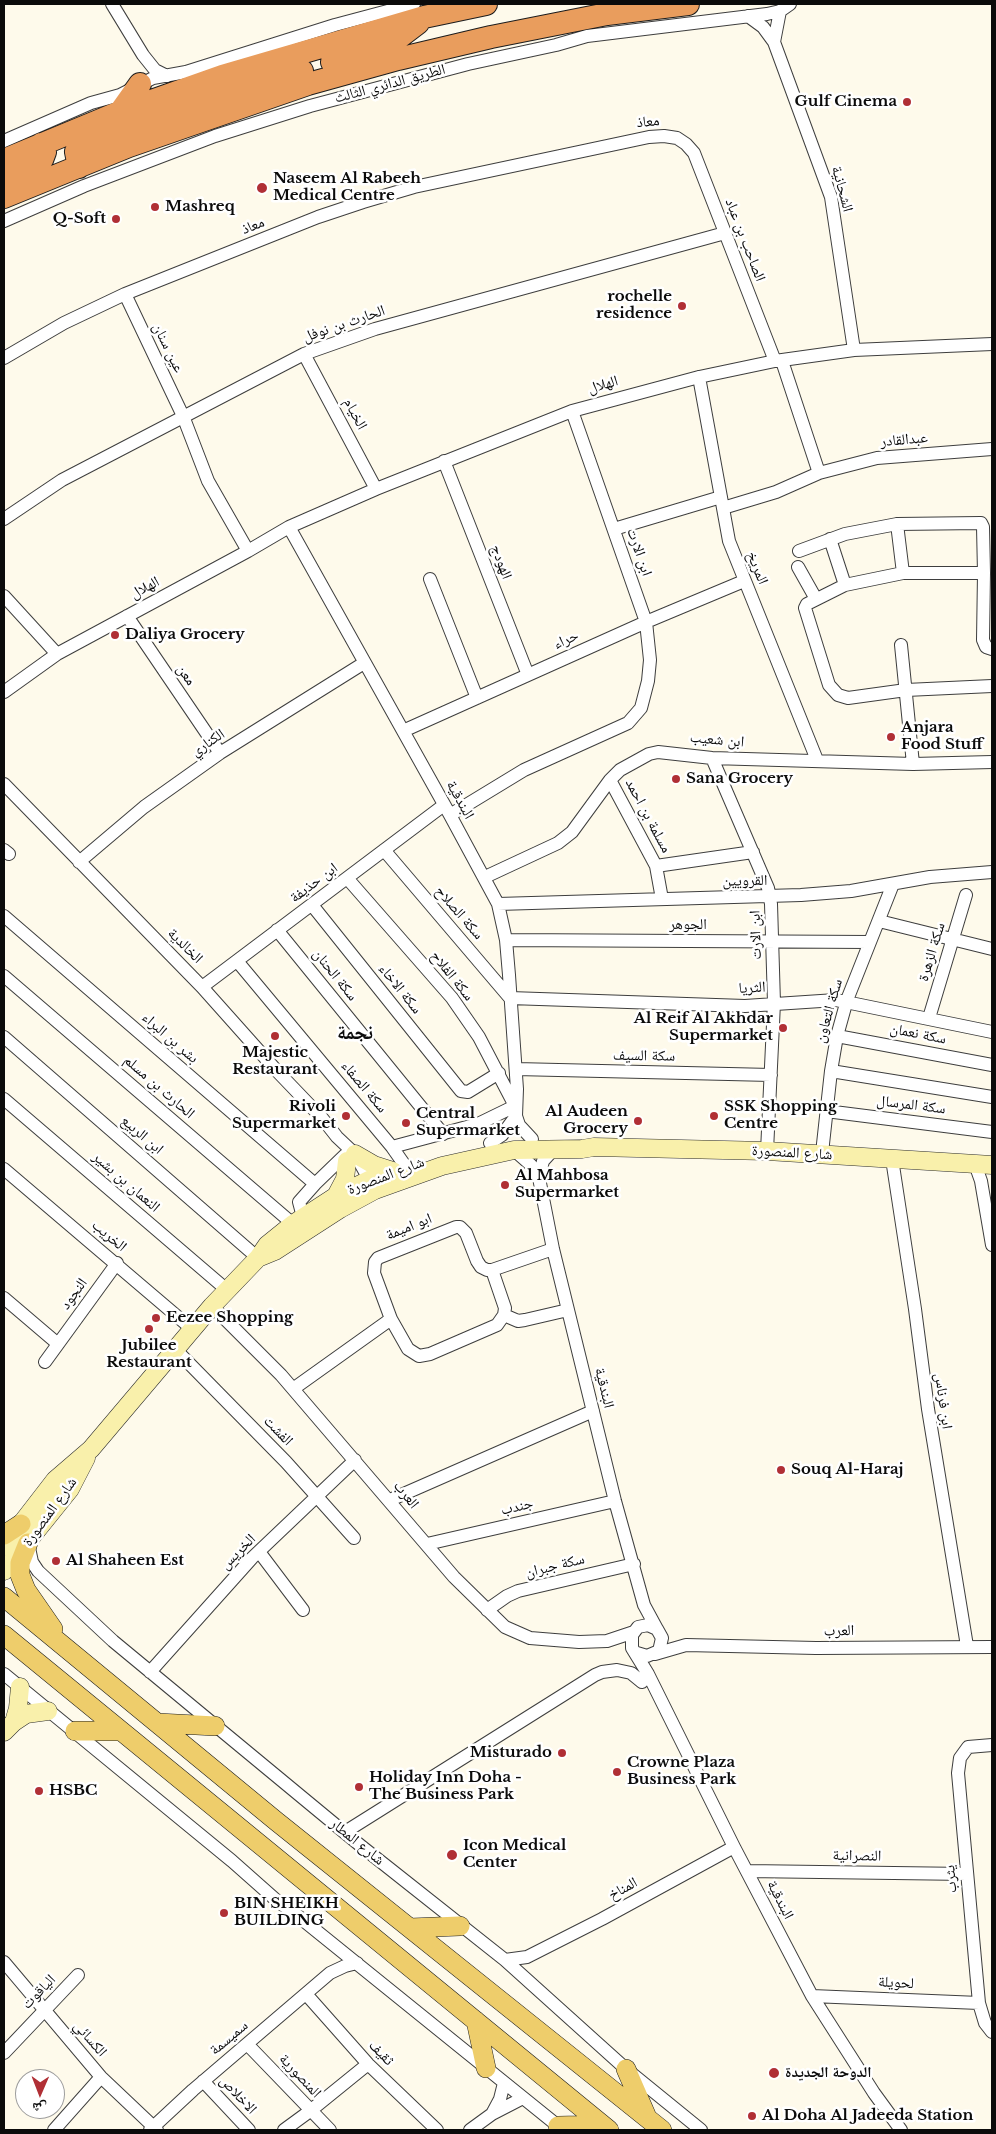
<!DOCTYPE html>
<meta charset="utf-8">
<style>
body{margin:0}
#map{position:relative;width:996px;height:2134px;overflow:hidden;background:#fefaeb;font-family:"Libre Baskerville","Noto Naskh Arabic",serif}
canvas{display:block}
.frame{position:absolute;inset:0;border:5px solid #0b0b0b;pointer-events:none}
.north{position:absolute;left:15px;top:2069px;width:50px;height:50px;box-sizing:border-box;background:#fff;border:1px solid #9d9d9d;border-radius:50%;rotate:181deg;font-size:14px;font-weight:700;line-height:20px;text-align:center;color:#0b0b0b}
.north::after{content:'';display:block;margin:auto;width:18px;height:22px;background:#b02f35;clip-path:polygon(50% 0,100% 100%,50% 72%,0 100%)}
</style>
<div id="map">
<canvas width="996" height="2134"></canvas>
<div class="frame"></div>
<div class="north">ش</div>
</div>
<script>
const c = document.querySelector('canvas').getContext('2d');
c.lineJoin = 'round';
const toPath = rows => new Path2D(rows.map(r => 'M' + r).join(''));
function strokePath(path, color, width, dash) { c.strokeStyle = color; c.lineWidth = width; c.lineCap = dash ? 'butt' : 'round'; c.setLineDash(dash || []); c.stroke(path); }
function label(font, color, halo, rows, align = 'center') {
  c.font = font + ' "Libre Baskerville","Noto Naskh Arabic",serif'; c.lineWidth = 5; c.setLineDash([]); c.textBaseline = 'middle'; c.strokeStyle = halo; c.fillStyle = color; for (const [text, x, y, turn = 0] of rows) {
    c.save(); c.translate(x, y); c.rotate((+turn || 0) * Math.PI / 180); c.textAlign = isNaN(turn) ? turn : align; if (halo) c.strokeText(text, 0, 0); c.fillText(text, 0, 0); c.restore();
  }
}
const street = toPath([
 [112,4,143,55,155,70,167,76],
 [748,16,763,27,774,42,831,197,854,350],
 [774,42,780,11],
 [4,141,91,103,120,95,153,78,186,72,335,25,414,4],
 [4,221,84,186,215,136,310,106,468,64,556,45,587,36,767,14,780,11,790,4],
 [125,294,183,416,208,481,248,551],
 [304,354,376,489],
 [4,358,64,323,125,294,318,217,363,202,414,187,649,137,664,136,677,138,686,144,694,153,775,361],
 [782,361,819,473],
 [699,377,729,541,817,760],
 [444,461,528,675],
 [723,508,776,492,819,473,877,458,992,449],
 [4,519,62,480,304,354,375,329,725,233],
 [897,524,903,573],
 [289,527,450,815,498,904,506,940,509,975,517,1089,516,1116,519,1125,532,1139],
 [614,529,721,497],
 [830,539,845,585],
 [799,551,845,534,897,524,981,523,983,527,984,573,983,640,986,647,992,649],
 [798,567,816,599],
 [984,573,903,573,845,585,807,604,805,608,829,685,838,695,848,698,906,690,992,686],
 [430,579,477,698],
 [4,596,57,654],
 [127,616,220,753],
 [901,645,913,764],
 [4,692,57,654,248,551,289,527,376,489,572,411,699,377,775,361,854,350,992,344],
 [403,731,646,622,744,581],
 [712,758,768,888,771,904,774,1003,767,1151],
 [610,780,656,866,662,899],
 [4,784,202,987,276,1070,322,1118,337,1137,355,1154,373,1186],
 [450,815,524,770,628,723,641,708,648,681,650,660,646,622,572,411],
 [4,850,9,854],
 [384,850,510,998,745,1006,836,1000,992,1032],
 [79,862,144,807,220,753,364,663],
 [656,866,753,852],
 [485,877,558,843,572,832,610,780,620,770,649,754,658,752,712,758,913,764,992,762],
 [347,878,452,998,479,1037,515,1106,478,1124,392,1147],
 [498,904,801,895,851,891,930,877,992,872],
 [312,905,461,1091,468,1092,499,1073],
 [4,916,315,1184],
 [879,921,992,949],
 [277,930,443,1134],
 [506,940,870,942],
 [237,961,392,1147,406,1167],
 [4,976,293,1224],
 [202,987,444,805],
 [929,1018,966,895],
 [837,1036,992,1065],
 [4,1037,258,1258],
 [516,1069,771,1075],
 [831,1071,992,1097],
 [4,1099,227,1290],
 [826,1111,992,1132],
 [490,1143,502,1135,516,1116],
 [514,1150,531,1165,539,1178,553,1249,615,1501,644,1605,657,1629],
 [822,1153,831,1071,837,1036,847,1000,893,884],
 [892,1159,915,1309,928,1409,967,1646],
 [975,1164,981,1181,992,1245],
 [4,1169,192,1329],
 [539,1178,543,1161,554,1149],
 [303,1217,299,1202,315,1184,345,1155],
 [4,1298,58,1344],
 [212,1306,281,1375,454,1577,505,1627,530,1638,579,1642,607,1641,634,1632],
 [504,1315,518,1321,525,1320,568,1310],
 [391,1319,408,1349,419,1356,430,1354,497,1325,504,1315,505,1308,492,1270],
 [175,1349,286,1462,354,1538],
 [45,1362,117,1263],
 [293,1389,391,1319,374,1273,375,1262,378,1258,456,1227,460,1227,466,1233,477,1261,481,1267,487,1270,492,1270,553,1249],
 [390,1500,593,1411],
 [28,1543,32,1562,38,1571,113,1641,361,1846,505,1960,626,2069,701,2130],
 [427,1544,615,1501],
 [260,1553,303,1610],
 [487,1610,507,1596,518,1591,634,1564],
 [637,1653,647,1656,659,1651,662,1638,657,1629,648,1625,638,1627,632,1635,632,1648,648,1674,734,1847,812,1996,874,2093,901,2130],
 [655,1654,686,1645,816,1648,992,1647],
 [150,1672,252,1558,355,1460],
 [4,1674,232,1861,276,1900,293,1912,563,2130],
 [992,1745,968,1747,960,1758,958,1773,979,2003,985,2023,992,2032],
 [345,1832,595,1675,602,1672,617,1670,631,1673,642,1682],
 [747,1871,967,1874],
 [505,1960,527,1957,602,1919,734,1847],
 [4,1962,101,2077,157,2130],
 [306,1994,368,2064,437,2130],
 [812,1996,979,2003],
 [247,2044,330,2130],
 [4,2053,78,1975],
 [203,2081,249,2130],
 [492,2114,500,2099,504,2083],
 [54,2130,101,2077],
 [150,2130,193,2090,330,1973,345,1966,357,1963],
 [284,2130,310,2111,368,2064],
 [470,2130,492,2114,523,2098]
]);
const secondary = toPath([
 [355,1154,374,1165,393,1171],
 [336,1196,345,1179,347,1161],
 [258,1258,275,1251,340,1209,375,1190,442,1166,514,1150,582,1149,594,1147,767,1151,992,1165],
 [4,1546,55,1480,91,1449,212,1306,258,1258,267,1245,293,1224,336,1196,373,1178],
 [4,1571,70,1489,86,1458],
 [14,1722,18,1708,20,1687],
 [4,1732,14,1722,26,1714,48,1711]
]);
const primary = toPath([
 [4,1535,21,1524],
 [28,1543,20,1563,20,1575,26,1590,53,1629],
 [4,1597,276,1821,662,2130],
 [4,1635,609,2130],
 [158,1723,215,1726],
 [75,1731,119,1731],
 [410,1928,460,1926],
 [476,2021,486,2068],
 [626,2069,646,2115],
 [558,2126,602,2125]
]);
const highway = toPath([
 [332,62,393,42,418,23],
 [120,112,140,84],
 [4,160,120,112,222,76,424,17,486,4],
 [79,167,76,152,86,145,249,87,302,71],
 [4,178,42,160,45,152,41,144],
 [4,197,129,146,308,84,398,59,491,37,607,14,688,4]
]);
strokePath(street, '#3e3e3e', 14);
strokePath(secondary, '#2d2d2d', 19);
strokePath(primary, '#1c1c1c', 20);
strokePath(highway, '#1c1c1c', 24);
strokePath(street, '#fff', 12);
strokePath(secondary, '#f9f0ab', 18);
strokePath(primary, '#eecd6b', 19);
strokePath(highway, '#e99d5d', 22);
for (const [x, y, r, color] of [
 [907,102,5,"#b02f35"],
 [262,188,6,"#b02f35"],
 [155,207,5,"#b02f35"],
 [116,219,5,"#b02f35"],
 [682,306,5,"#b02f35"],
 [115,635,5,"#b02f35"],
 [891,737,5,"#b02f35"],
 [676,779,5,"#b02f35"],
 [783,1028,5,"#b02f35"],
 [275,1036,5,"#b02f35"],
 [346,1116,5,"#b02f35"],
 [714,1116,5,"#b02f35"],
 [638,1121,5,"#b02f35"],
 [406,1123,5,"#b02f35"],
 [505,1185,5,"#b02f35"],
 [156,1318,5,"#b02f35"],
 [149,1329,5,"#b02f35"],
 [781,1470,5,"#b02f35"],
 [56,1561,5,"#b02f35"],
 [562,1753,5,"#b02f35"],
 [617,1772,5,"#b02f35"],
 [359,1787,5,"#b02f35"],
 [39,1791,5,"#b02f35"],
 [452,1855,6,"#b02f35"],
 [224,1913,5,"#b02f35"],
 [774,2073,6,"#b02f35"],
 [752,2116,5,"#b02f35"]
]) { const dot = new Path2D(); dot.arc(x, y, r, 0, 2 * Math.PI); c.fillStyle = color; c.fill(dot); strokePath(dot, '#fff', 2); }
label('15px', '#0b0b0b', '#fff', [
 ["الطريق الدائري الثالث",390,84,-15],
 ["معاذ",648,122,-5],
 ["الشحانية",842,189,75],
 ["معاذ",253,226,-22],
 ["الصاحب بن عباد",745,240,69],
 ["الحارث بن نوفل",344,324,-19],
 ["عين سنان",168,348,64],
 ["الهلال",603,385,-16],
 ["الخيام",355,414,62],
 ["عبدالقادر",904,440,-5],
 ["ابن الارت",639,552,71],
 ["الهودج",501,562,69],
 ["المريخ",757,568,68],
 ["الهلال",145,588,-28],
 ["حراء",566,640,-24],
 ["معن",186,675,55],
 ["ابن شعيب",717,740,5],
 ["الكناري",208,743,-34],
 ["البندقية",460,800,61],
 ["مسلمة بن احمد",648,816,62],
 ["القرويين",745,881,-1],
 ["ابن حذيفة",314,883,-37],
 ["سكة الصلاح",459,913,49],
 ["الجوهر",688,925],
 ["ابن الارت",756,935,-92],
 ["الخالدية",185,946,45],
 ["سكة الزهرة",932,952,-73],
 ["سكة الحنان",335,975,51],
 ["سكة الفلاح",452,976,51],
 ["الثريا",752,988,-3],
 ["سكة الاخاء",400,989,51],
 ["سكة التعاون",829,1011,-74],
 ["سكة نعمان",918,1034,11],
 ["بشر بن البراء",170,1038,41],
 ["سكة السيف",644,1056,1],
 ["الحارث بن مسلم",159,1087,41],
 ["سكة الصفاء",364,1087,50],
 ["سكة المرسال",911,1105,7],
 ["ابن الربيع",142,1135,41],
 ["شارع المنصورة",792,1153,3],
 ["شارع المنصورة",386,1176,-21],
 ["النعمان بن بشير",126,1182,41],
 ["ابو اميمة",409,1227,-22],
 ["الخريب",109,1236,40],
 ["النجود",74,1294,-54],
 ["البندقية",604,1388,76],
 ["ابن فرناس",943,1401,82],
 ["الفشت",278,1431,46],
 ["العرب",406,1495,51],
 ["جندب",517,1507,-13],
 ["شارع المنصورة",50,1512,-54],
 ["الخريس",238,1552,-45],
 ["سكة جبران",555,1566,-14],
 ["العرب",839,1631,-1],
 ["شارع المطار",357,1842,39],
 ["النصرانية",857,1856,1],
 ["يثرب",951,1879,-95],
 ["المناخ",623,1889,-29],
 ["البندقية",780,1900,63],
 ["لحويلة",896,1983,3],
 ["الياقوت",39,1992,-46],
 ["سميسمة",229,2038,-40],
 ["الكسائي",90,2039,49],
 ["ثقيف",381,2053,46],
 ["المنصورية",300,2076,47],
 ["الاخلاص",238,2095,47]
]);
label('bold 15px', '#0b0b0b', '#fff', [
 ["Gulf Cinema",897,102,"right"],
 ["Naseem Al Rabeeh",273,179],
 ["Medical Centre",273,196],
 ["Mashreq",165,207],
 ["Q-Soft",106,219,"right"],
 ["rochelle",672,297,"right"],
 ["residence",672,314,"right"],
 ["Daliya Grocery",125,635],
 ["Anjara",901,728],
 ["Food Stuff",901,745],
 ["Sana Grocery",686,779],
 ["Al Reif Al Akhdar",773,1019,"right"],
 ["Supermarket",773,1036,"right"],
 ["Majestic",275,1053,"center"],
 ["Restaurant",275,1070,"center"],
 ["Rivoli",336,1107,"right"],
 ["Supermarket",336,1124,"right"],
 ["SSK Shopping",724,1107],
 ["Centre",724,1124],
 ["Al Audeen",628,1112,"right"],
 ["Grocery",628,1129,"right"],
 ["Central",416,1114],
 ["Supermarket",416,1131],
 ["Al Mahbosa",515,1176],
 ["Supermarket",515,1193],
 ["Eezee Shopping",166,1318],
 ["Jubilee",149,1346,"center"],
 ["Restaurant",149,1363,"center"],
 ["Souq Al-Haraj",791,1470],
 ["Al Shaheen Est",66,1561],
 ["Misturado",552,1753,"right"],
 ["Crowne Plaza",627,1763],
 ["Business Park",627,1780],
 ["Holiday Inn Doha -",369,1778],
 ["The Business Park",369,1795],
 ["HSBC",49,1791],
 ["Icon Medical",463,1846],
 ["Center",463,1863],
 ["BIN SHEIKH",234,1904],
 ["BUILDING",234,1921],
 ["الدوحة الجديدة",785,2073],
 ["Al Doha Al Jadeeda Station",762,2116]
], 'left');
label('bold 20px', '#0b0b0b', '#fff', [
 ["نجمة",355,1033]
]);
</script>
